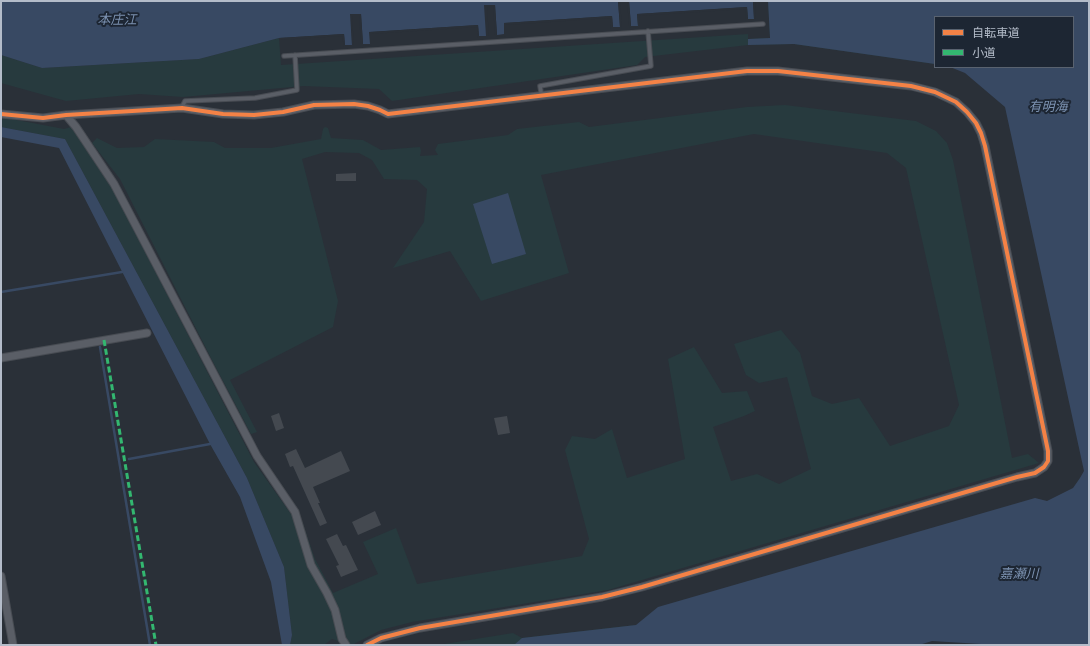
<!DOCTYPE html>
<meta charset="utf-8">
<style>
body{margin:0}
#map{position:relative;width:1090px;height:646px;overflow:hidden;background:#2a3038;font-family:"Archivo Narrow","Noto Sans JP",sans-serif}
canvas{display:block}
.frame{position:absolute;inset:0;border:2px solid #b4bcc9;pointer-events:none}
.legend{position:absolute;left:934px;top:16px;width:140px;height:52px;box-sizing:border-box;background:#1d2633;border:1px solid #59626f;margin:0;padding:5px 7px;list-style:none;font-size:12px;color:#b4bcc9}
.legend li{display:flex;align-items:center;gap:8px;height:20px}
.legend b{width:20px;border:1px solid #59626f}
</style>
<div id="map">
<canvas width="1090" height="646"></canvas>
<div class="frame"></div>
<ul class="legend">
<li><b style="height:5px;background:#f48246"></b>自転車道</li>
<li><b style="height:5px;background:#33b770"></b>小道</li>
</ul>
</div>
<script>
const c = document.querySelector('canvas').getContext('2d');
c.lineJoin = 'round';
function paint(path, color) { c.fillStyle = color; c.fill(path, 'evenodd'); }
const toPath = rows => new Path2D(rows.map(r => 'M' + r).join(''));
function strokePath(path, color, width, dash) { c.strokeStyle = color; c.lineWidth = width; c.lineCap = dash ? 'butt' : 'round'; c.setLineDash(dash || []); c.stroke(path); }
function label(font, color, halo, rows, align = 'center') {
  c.font = font + ' "Archivo Narrow","Noto Sans JP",sans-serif'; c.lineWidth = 4; c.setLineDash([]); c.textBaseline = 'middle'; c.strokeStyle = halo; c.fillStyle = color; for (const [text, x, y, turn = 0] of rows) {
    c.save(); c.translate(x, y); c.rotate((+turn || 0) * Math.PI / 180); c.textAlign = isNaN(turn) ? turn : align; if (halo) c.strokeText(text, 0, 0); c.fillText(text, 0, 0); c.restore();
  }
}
paint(toPath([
 [768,1,935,21,935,64,794,44,748,45,645,57,637,65,392,101,379,89,303,86,183,97,139,94,66,101,1,83,1,55,42,68,199,59,279,38,281,65,748,34,748,39,770,38],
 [785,105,916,121,936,131,947,143,953,160,1012,458,1028,454,1039,463,608,590,412,622,381,630,352,645,332,639,324,645,290,645,292,635,284,567,247,478,65,139,1,127,1,117,64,129,71,127,112,188,254,462,291,514,300,515,315,559,333,593,378,574,363,542,396,528,417,584,582,556,589,539,565,450,572,436,595,439,612,429,627,478,685,459,668,359,694,347,722,393,747,391,755,411,744,416,713,427,731,481,757,474,779,484,811,469,787,377,759,383,746,375,734,344,781,330,800,353,812,396,832,404,859,398,890,446,949,426,959,405,906,168,887,153,754,134,541,175,569,273,481,301,450,251,393,268,424,222,427,189,417,180,384,179,372,160,359,153,325,152,302,159,338,301,333,327,230,380,257,432,251,434,214,364,120,179,92,143,97,138,117,148,144,147,155,139,214,142,225,148,271,148,321,139,323,129,325,127,328,128,331,138,363,140,381,150,420,147,421,151,420,156,438,155,435,150,438,144,508,135,517,129,579,122,589,127,747,107],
 [636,625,564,645,438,645,513,633,522,638]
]), '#273a3e');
paint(toPath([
 [1,1,618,1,620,27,613,27,612,16,504,23,504,35,497,35,495,5,485,5,487,36,479,36,478,25,370,32,370,44,363,44,361,14,351,14,352,45,345,45,344,34,279,38,199,59,42,68,1,55],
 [629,1,753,1,754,19,748,19,747,7,637,14,638,26,631,26],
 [768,1,1089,1,1089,645,997,645,932,641,919,645,514,645,522,638,636,625,658,607,1035,498,1047,501,1073,488,1080,478,1084,471,1005,107,965,73,950,67,1073,67,1073,17,935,17,935,64,794,44,748,45,748,39,770,38],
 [1,127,65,139,247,478,284,567,292,635,290,645,282,645,271,582,240,497,210,444,59,148,1,137],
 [508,193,526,254,492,264,473,204]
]), '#384963');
paint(toPath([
 [618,1,620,1,622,27,621,29,611,29,610,18,506,25,506,36,496,37,495,35,493,7,487,7,489,36,487,38,478,38,477,27,372,34,372,45,362,46,361,44,359,16,352,16,354,45,353,47,344,47,342,36,279,40,279,38,344,34,345,45,352,45,350,14,361,14,363,44,370,44,369,32,478,25,479,36,486,36,484,5,495,5,497,35,504,34,504,23,612,16,613,27,620,27],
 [627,1,629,1,631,26,638,26,637,14,747,7,748,19,754,19,753,1,755,1,756,19,755,21,746,21,745,9,639,16,640,27,630,28,629,26]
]), '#2a3038');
strokePath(toPath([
 [1,292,122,272],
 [100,347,150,645],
 [129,459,210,444]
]), '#384963', 2.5);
paint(toPath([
 [356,173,356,181,336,181,336,174],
 [279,413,284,428,276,431,271,416],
 [507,416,510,433,498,435,494,418],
 [296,449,305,468,341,451,350,471,313,487,320,503,318,503,327,523,320,526,293,466,290,467,285,454],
 [375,511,381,525,358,535,352,522],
 [337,534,343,546,346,545,358,570,341,577,336,566,339,565,326,539]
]), '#444950');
const lane = toPath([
 [284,56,763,24],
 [541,92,540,86,651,66,648,31],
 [182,107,185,101,255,98,297,90,295,55]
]);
const street = toPath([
 [1,114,43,118,66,115,182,108,223,114,254,115,283,112,314,105,354,104,368,106,380,110,388,114,747,71,778,71,911,86,935,92,956,102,967,112,976,123,981,133,985,146,1048,451,1048,461,1044,467,1035,473,1017,477,642,587,602,597,420,628,381,638,367,645],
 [66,115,76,127,114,184,257,456,295,512,311,565,327,593,335,610,342,639,346,645],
 [1,358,147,333],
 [1,576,13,645]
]);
strokePath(lane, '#484c53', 5.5);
strokePath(street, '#484c53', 9);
strokePath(lane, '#5a5e66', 3.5);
strokePath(street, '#5a5e66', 7);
strokePath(toPath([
 [104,340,156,645]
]), '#33b770', 3, [6, 3]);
strokePath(toPath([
 [1,114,43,118,66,115,182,108,223,114,254,115,283,112,314,105,354,104,368,106,380,110,388,114,747,71,778,71,911,86,935,92,956,102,967,112,976,123,981,133,985,146,1048,451,1048,461,1044,467,1035,473,1017,477,642,587,602,597,420,628,381,638,367,645]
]), '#f48246', 4);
label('italic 13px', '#7c92b1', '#1d2633', [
 ["本庄江",117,21],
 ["有明海",1048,108],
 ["嘉瀬川",1019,575]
]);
</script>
